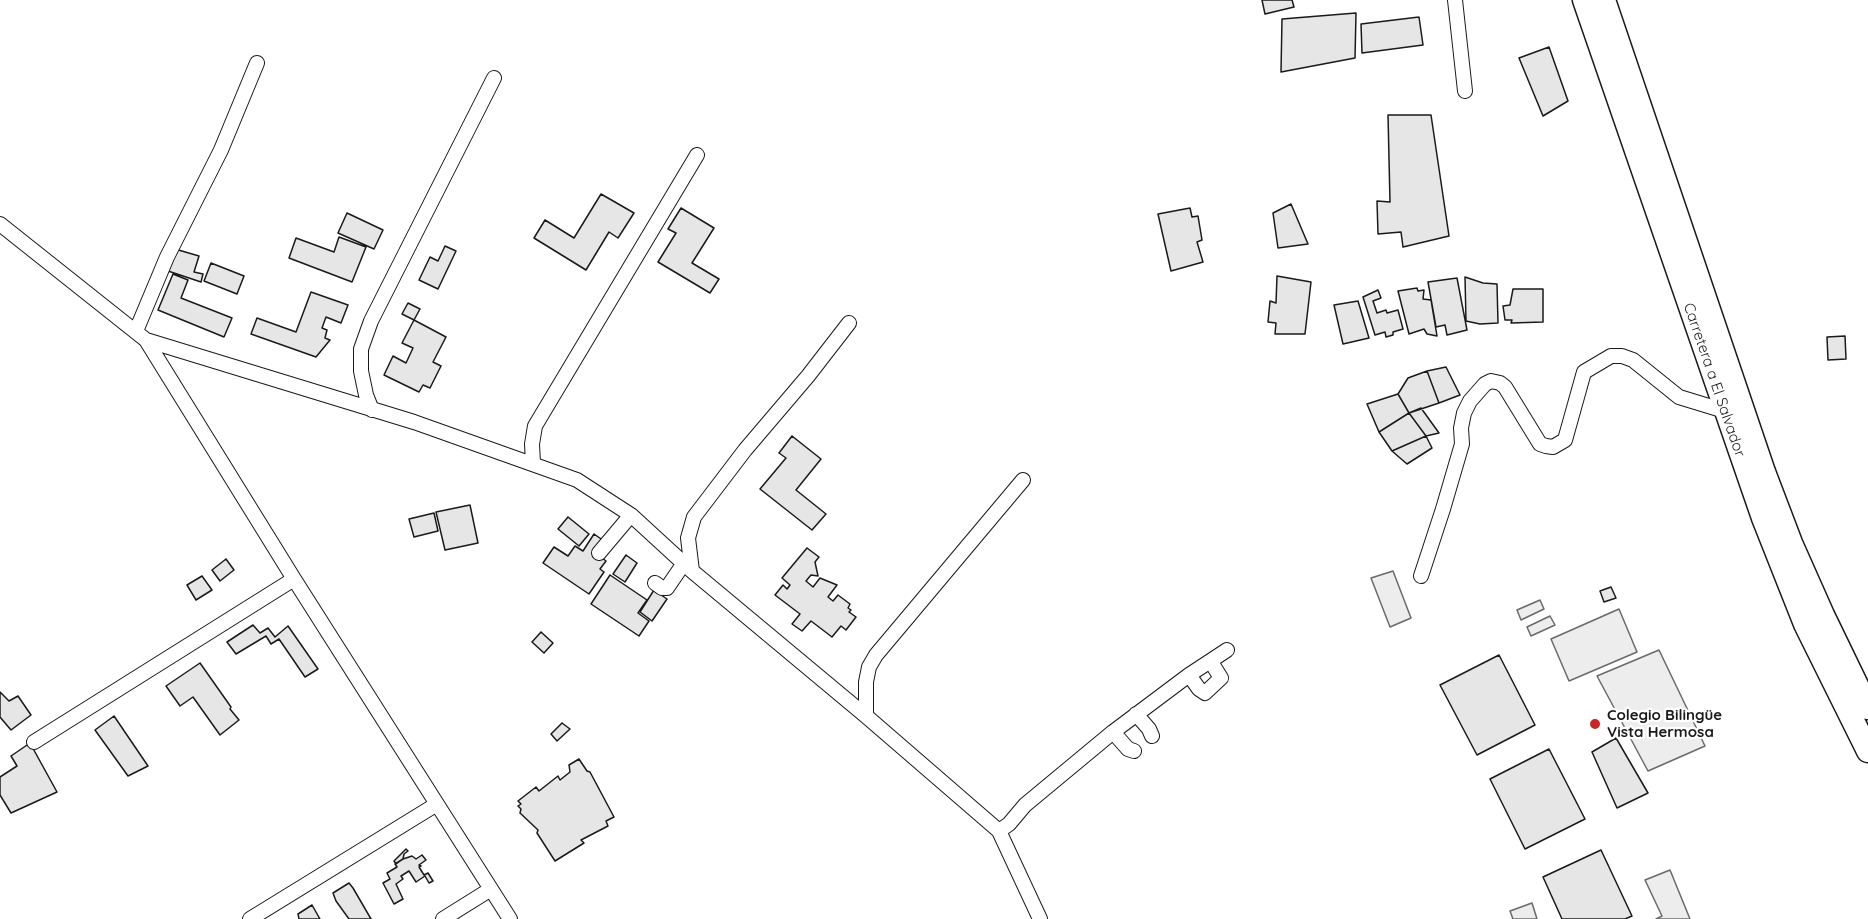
<!DOCTYPE html>
<meta charset="utf-8">
<style>
body{margin:0}
canvas{display:block;background:#fff}
</style>
<canvas width="1868" height="919"></canvas>
<script>
const c = document.querySelector('canvas').getContext('2d');
c.lineJoin = 'round';
function paint(path, color) { c.fillStyle = color; c.fill(path, 'evenodd'); }
const toPath = rows => new Path2D(rows.map(r => 'M' + r).join(''));
function strokePath(path, color, width, dash) { c.strokeStyle = color; c.lineWidth = width; c.lineCap = dash ? 'butt' : 'round'; c.setLineDash(dash || []); c.stroke(path); }
function label(font, color, halo, rows, align = 'center') {
  c.font = font + ' Quicksand,sans-serif'; c.lineWidth = 4.5; c.setLineDash([]); c.textBaseline = 'middle'; c.strokeStyle = halo; c.fillStyle = color; for (const [text, x, y, turn = 0] of rows) {
    c.save(); c.translate(x, y); c.rotate((+turn || 0) * Math.PI / 180); c.textAlign = isNaN(turn) ? turn : align; if (halo) c.strokeText(text, 0, 0); c.fillText(text, 0, 0); c.restore();
  }
}
const built = toPath([
 [1393,571,1411,618,1390,627,1371,578,1393,571],
 [1540,600,1544,609,1521,620,1517,610,1540,600],
 [1619,609,1637,652,1569,681,1551,639,1619,609],
 [1550,616,1555,625,1531,636,1527,627,1550,616],
 [1659,650,1705,746,1648,771,1597,676,1659,650],
 [1670,870,1690,919,1656,919,1662,916,1645,880,1670,870],
 [1532,903,1537,919,1513,919,1510,911,1532,903]
]);
paint(built, '#ededed');
strokePath(built, '#6a6a6a', 1.5);
const building = toPath([
 [1262,0,1292,0,1294,7,1265,14,1262,0],
 [1356,13,1355,58,1281,72,1282,19,1356,13],
 [1419,17,1423,45,1362,53,1361,24,1419,17],
 [1549,47,1568,101,1543,116,1519,58,1549,47],
 [1388,115,1431,115,1449,236,1403,247,1401,232,1378,234,1377,201,1390,202,1388,115],
 [601,194,634,213,618,238,609,232,586,270,534,238,545,220,574,238,601,194],
 [1291,204,1308,244,1278,248,1273,213,1291,204],
 [681,208,714,228,692,263,719,279,710,293,658,262,676,233,668,229,681,208],
 [1190,208,1192,217,1198,216,1202,240,1197,242,1203,262,1171,271,1158,214,1190,208],
 [347,213,383,230,374,249,338,233,347,213],
 [339,237,366,247,352,282,289,258,296,238,334,252,339,237],
 [445,246,456,251,438,289,419,280,430,257,438,261,445,246],
 [175,249,199,256,194,272,203,274,201,282,168,271,175,249],
 [211,263,244,276,237,294,204,281,211,263],
 [173,274,188,280,181,298,232,318,224,337,158,310,173,274],
 [1277,276,1311,282,1305,334,1275,334,1276,323,1268,322,1270,301,1276,303,1277,276],
 [1465,277,1483,283,1497,284,1498,323,1480,324,1466,321,1465,277],
 [1457,278,1467,330,1447,335,1445,325,1436,327,1428,282,1457,278],
 [1417,288,1418,291,1424,290,1423,299,1431,300,1437,336,1427,334,1424,329,1409,334,1398,291,1417,288],
 [1513,289,1543,289,1543,322,1511,323,1512,320,1505,320,1503,306,1510,305,1513,289],
 [1378,290,1381,298,1373,301,1377,313,1386,310,1387,313,1398,310,1403,329,1393,332,1393,335,1386,337,1385,332,1375,335,1363,297,1378,290],
 [311,292,348,305,341,323,326,317,322,328,327,330,325,338,330,340,316,357,251,334,257,318,296,332,311,292],
 [1358,301,1369,338,1343,344,1334,305,1358,301],
 [408,303,420,309,414,320,402,314,408,303],
 [414,320,446,337,433,362,441,366,430,388,423,385,419,392,384,375,393,356,406,363,413,348,402,343,414,320],
 [1845,336,1846,359,1828,360,1827,337,1845,336],
 [1446,367,1460,395,1439,403,1427,371,1446,367],
 [1427,371,1439,403,1409,413,1398,394,1408,378,1427,371],
 [1398,394,1409,413,1379,432,1367,404,1398,394],
 [1421,408,1439,433,1426,436,1409,413,1421,408],
 [1409,413,1426,436,1392,451,1379,432,1409,413],
 [792,436,821,459,796,490,826,514,812,530,760,489,786,458,779,453,792,436],
 [1426,436,1432,448,1407,464,1392,451,1426,436],
 [470,505,478,543,445,550,436,512,470,505],
 [434,513,438,531,414,537,409,519,434,513],
 [568,517,589,534,579,546,558,529,568,517],
 [594,534,604,541,596,553,606,561,600,569,604,572,589,594,543,563,554,547,568,556,575,546,583,551,594,534],
 [807,548,819,557,815,562,818,576,811,575,806,581,813,587,820,578,837,585,828,597,833,601,838,595,850,604,848,608,851,610,849,612,856,617,846,630,841,626,832,637,811,621,802,631,792,624,800,614,775,595,783,585,787,589,790,585,782,578,807,548],
 [626,555,637,563,625,582,613,574,626,555],
 [226,559,234,570,220,581,212,570,226,559],
 [610,575,647,600,638,613,649,621,639,636,591,604,610,575],
 [202,576,212,590,196,600,187,585,202,576],
 [1611,587,1616,598,1604,602,1600,591,1611,587],
 [654,590,667,599,652,621,640,612,654,590],
 [253,625,260,633,268,628,275,637,288,626,318,669,305,677,279,639,271,644,266,636,236,654,227,642,253,625],
 [541,632,553,643,544,653,532,642,541,632],
 [1499,655,1535,725,1477,755,1440,685,1499,655],
 [200,663,231,707,230,709,239,720,220,735,193,697,180,706,166,686,200,663],
 [0,692,9,701,18,696,31,715,11,730,0,717,0,692],
 [114,716,148,766,128,776,95,730,114,716],
 [562,723,570,729,557,741,551,734,562,723],
 [1616,738,1648,793,1617,808,1592,752,1616,738],
 [30,743,57,792,11,813,0,795,0,777,17,766,11,756,30,743],
 [1549,749,1585,819,1525,849,1490,779,1549,749],
 [579,759,587,771,590,772,614,817,606,821,608,826,581,840,584,843,555,861,537,833,538,830,520,813,521,809,518,806,521,804,518,801,536,787,539,791,558,776,560,780,570,772,569,765,579,759],
 [406,849,408,851,404,854,403,859,396,864,394,861,406,849],
 [1601,850,1632,916,1625,919,1562,919,1543,877,1601,850],
 [422,855,426,860,419,865,421,866,419,867,424,875,428,873,433,881,429,883,425,876,416,882,409,871,401,876,403,879,396,884,403,899,394,904,383,883,390,879,387,873,397,867,395,864,403,859,412,856,416,859,422,855],
 [349,883,353,888,371,919,349,919,336,901,333,893,349,883],
 [312,905,320,919,299,919,298,914,312,905]
]);
paint(building, '#e6e6e6');
strokePath(building, '#1a1a1a', 1.5);
const minor = toPath([
 [1455,0,1465,91],
 [0,224,146,340,294,579,510,919],
 [136,331,167,257,221,150,257,63],
 [146,340,414,422,577,480,631,515,692,571,866,716,999,831,1040,919],
 [372,410,366,395,361,371,361,349,371,321,494,78],
 [533,463,532,444,535,426,697,155],
 [599,553,631,515],
 [692,571,688,538,694,517,745,450,808,376,849,323],
 [1421,576,1443,509,1462,444,1461,428,1464,413,1470,401,1485,384,1491,381,1500,383,1505,387,1540,444,1546,446,1553,447,1565,440,1584,372,1611,356,1622,356,1633,360,1679,397,1725,411],
 [655,583,662,588,667,588,684,563],
 [1189,675,1199,689,1205,693,1221,678,1211,662],
 [1136,714,1149,729,1152,736],
 [866,716,866,682,869,667,876,655,1023,480],
 [1113,732,1128,749,1134,751],
 [34,742,294,579],
 [999,831,1009,824,1025,805,1113,732,1189,675,1227,650],
 [250,919,437,804],
 [443,919,491,889]
]);
const trunk = toPath([
 [1584,0,1763,518,1805,624,1868,751],
 [1604,0,1764,472,1791,543,1823,615,1868,708]
]);
strokePath(minor, '#1a1a1a', 16);
strokePath(trunk, '#1a1a1a', 25);
strokePath(minor, '#fff', 14);
strokePath(trunk, '#fff', 22);
for (const [x, y, r, color] of [
 [1595,724,6,"#c62828"]
]) { const dot = new Path2D(); dot.arc(x, y, r, 0, 2 * Math.PI); c.fillStyle = color; c.fill(dot); strokePath(dot, '#fff', 2); }
label('15px', '#1a1a1a', '#fff', [
 ["Carretera a El Salvador",1714,380,71]
]);
label('bold 15px', '#1a1a1a', '#fff', [
 ["Colegio Bilingüe",1607,715],
 ["Vista Hermosa",1607,732]
], 'left');
</script>
